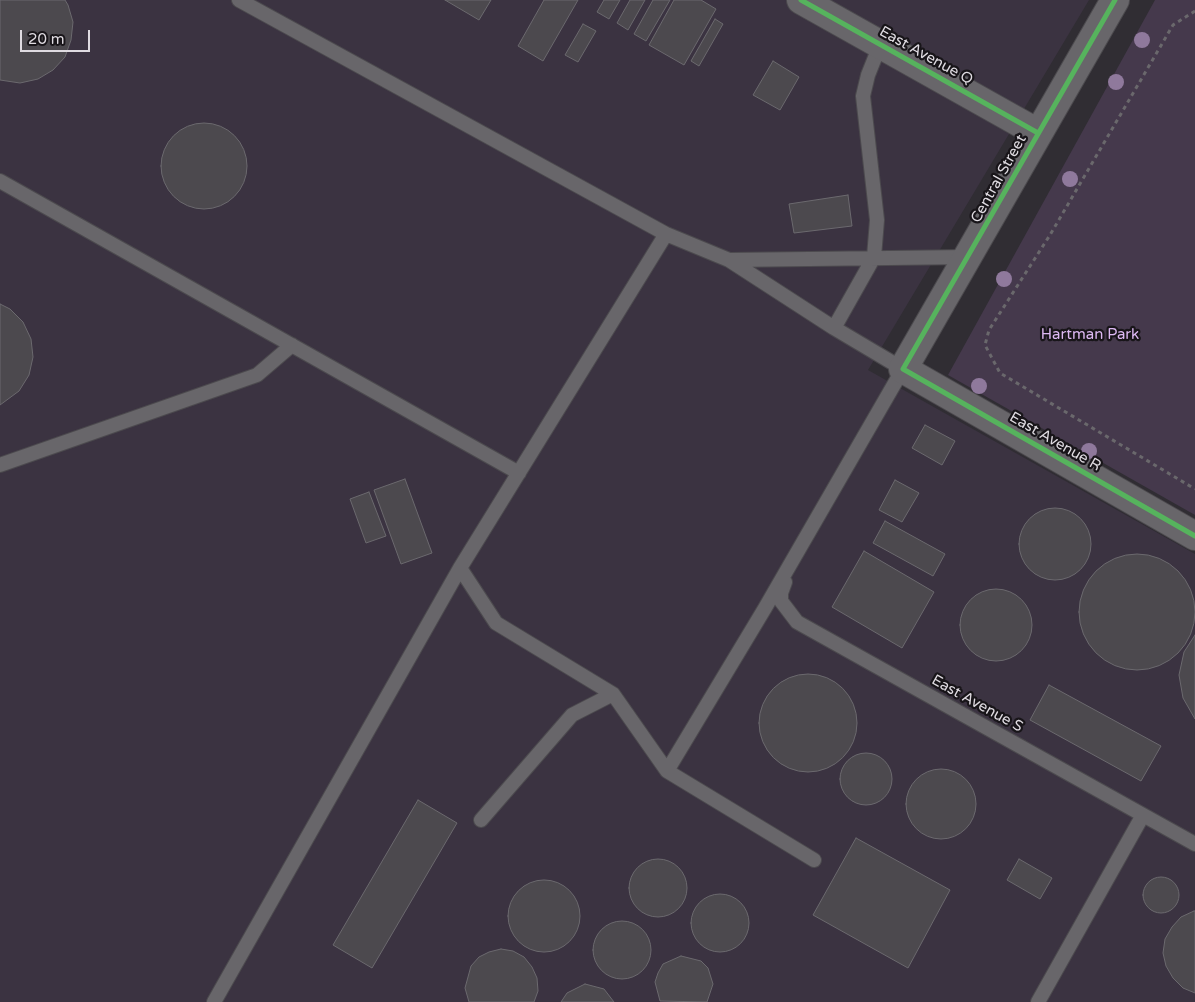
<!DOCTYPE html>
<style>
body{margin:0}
#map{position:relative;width:1195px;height:1002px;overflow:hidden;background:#302d33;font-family:"Varela Round",sans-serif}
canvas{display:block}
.scale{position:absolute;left:20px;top:30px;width:70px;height:22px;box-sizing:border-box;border:2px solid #dfdbe1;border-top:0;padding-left:6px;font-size:15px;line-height:18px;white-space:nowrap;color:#dfdbe1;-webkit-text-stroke:4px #181519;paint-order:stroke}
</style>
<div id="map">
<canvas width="1195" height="1002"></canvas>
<div class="scale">20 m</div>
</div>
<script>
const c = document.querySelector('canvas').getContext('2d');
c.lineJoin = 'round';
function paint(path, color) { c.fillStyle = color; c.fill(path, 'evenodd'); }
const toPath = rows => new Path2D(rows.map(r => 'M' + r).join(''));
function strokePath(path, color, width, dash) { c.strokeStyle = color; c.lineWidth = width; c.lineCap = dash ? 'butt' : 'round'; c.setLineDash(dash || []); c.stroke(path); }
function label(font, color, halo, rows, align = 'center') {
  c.font = font + ' "Varela Round",sans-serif'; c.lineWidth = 4.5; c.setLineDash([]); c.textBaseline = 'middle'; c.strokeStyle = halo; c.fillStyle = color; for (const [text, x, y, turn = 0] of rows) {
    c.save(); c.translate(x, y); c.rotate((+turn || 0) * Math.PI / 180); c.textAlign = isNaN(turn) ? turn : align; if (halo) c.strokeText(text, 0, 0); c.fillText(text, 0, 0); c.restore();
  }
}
paint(toPath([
 [0,0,1089,0,868,370,1195,554,1195,1002,0,1002]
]), '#3b3341');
paint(toPath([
 [1155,0,1195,0,1195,515,948,375]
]), '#45394c');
const building = toPath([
 [0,0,65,0,68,5,73,22,71,40,65,57,53,70,38,79,20,83,0,80,0,0],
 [445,0,491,0,479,20,445,0],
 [544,0,578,0,543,61,518,46,544,0],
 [604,0,620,0,609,19,597,12,604,0],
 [630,0,645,0,628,30,617,23,630,0],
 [653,0,670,0,646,41,634,34,653,0],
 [674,0,701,0,716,9,684,65,649,45,674,0],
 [715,19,723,24,699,66,691,61,715,19],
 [583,24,596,31,578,62,565,55,583,24],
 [773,61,799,77,780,110,753,95,773,61],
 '161 166a43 43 0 1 1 86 0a43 43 0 1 1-86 0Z',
 [848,195,852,226,794,233,789,204,848,195],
 [0,304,10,309,23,322,31,339,33,357,29,375,19,391,0,405,0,304],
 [925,425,955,441,942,465,912,448,925,425],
 [405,479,432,553,401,564,374,490,405,479],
 [895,480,919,493,902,522,879,510,895,480],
 [369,492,386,536,366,543,350,499,369,492],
 '1019 544a36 36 0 1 1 72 0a36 36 0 1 1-72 0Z',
 [885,521,945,554,933,576,873,543,885,521],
 [864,551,934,592,902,648,832,607,864,551],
 '1079 612a58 58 0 1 1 116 0a58 58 0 1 1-116 0Z',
 '960 625a36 36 0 1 1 72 0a36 36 0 1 1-72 0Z',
 [1195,635,1195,719,1183,698,1179,675,1184,652,1195,635],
 '759 723a49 49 0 1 1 98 0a49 49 0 1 1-98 0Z',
 [1049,685,1161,746,1141,781,1030,720,1049,685],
 '840 779a26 26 0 1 1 52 0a26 26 0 1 1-52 0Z',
 '906 804a35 35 0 1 1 70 0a35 35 0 1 1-70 0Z',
 [418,800,457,823,372,968,333,945,418,800],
 [856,838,950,890,908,968,813,915,856,838],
 [1019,859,1052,878,1040,899,1007,880,1019,859],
 '629 888a29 29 0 1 1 58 0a29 29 0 1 1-58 0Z',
 '1143 895a18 18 0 1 1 36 0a18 18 0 1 1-36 0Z',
 '508 916a36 36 0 1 1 72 0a36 36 0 1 1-72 0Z',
 '691 923a29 29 0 1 1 58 0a29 29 0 1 1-58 0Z',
 [1194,911,1195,911,1195,993,1183,988,1173,978,1166,966,1163,953,1165,939,1172,927,1181,917,1194,911],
 '593 950a29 29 0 1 1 58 0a29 29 0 1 1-58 0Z',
 [501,949,513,951,524,957,532,967,537,978,538,991,534,1002,469,1002,465,988,471,966,479,957,489,952,501,949],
 [681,956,701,961,708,968,713,984,707,1002,660,1001,655,982,658,973,663,964,681,956],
 [585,984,604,989,614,1002,561,1002,567,993,585,984]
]);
paint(building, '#4c494e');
strokePath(building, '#6b696e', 1);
const service = toPath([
 [239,0,666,234,729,260,969,257],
 [0,181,519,473],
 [834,328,874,257,877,220,863,96,868,75,880,45],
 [0,465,257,375,292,345],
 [460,568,496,623,613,694,667,771,814,860],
 [785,582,781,593,781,601,797,622,1195,844],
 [667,771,765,608,903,369,834,328,729,260],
 [481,820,572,715,613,694],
 [214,1002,460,568,666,234],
 [1038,1002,1143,815]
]);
const minor = toPath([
 [801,0,1038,133],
 [1115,0,903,369,1195,536]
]);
strokePath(service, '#4c4a4e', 16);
strokePath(minor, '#4c4a4e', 30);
strokePath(toPath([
 [1195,11,1173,25,1050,235,989,330,985,345,1000,373,1195,489]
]), '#6a686c', 3, [4, 4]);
strokePath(service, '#68666a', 14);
strokePath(minor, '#68666a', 28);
strokePath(toPath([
 [801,0,1038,133],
 [1115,0,903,369,1195,536]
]), '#56b35d', 5);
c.fillStyle = '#8f799c';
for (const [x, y] of [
 [1142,40],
 [1116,82],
 [1070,179],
 [1004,279],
 [979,386],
 [1089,451]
]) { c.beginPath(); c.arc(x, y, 8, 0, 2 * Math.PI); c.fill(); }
label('15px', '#dfdbe1', '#181519', [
 ["East Avenue Q",926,56,29],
 ["Central Street",999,179,-61],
 ["East Avenue R",1055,442,30],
 ["East Avenue S",977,704,29]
]);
label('15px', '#dcb8f2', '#181519', [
 ["Hartman Park",1090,335]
]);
</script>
